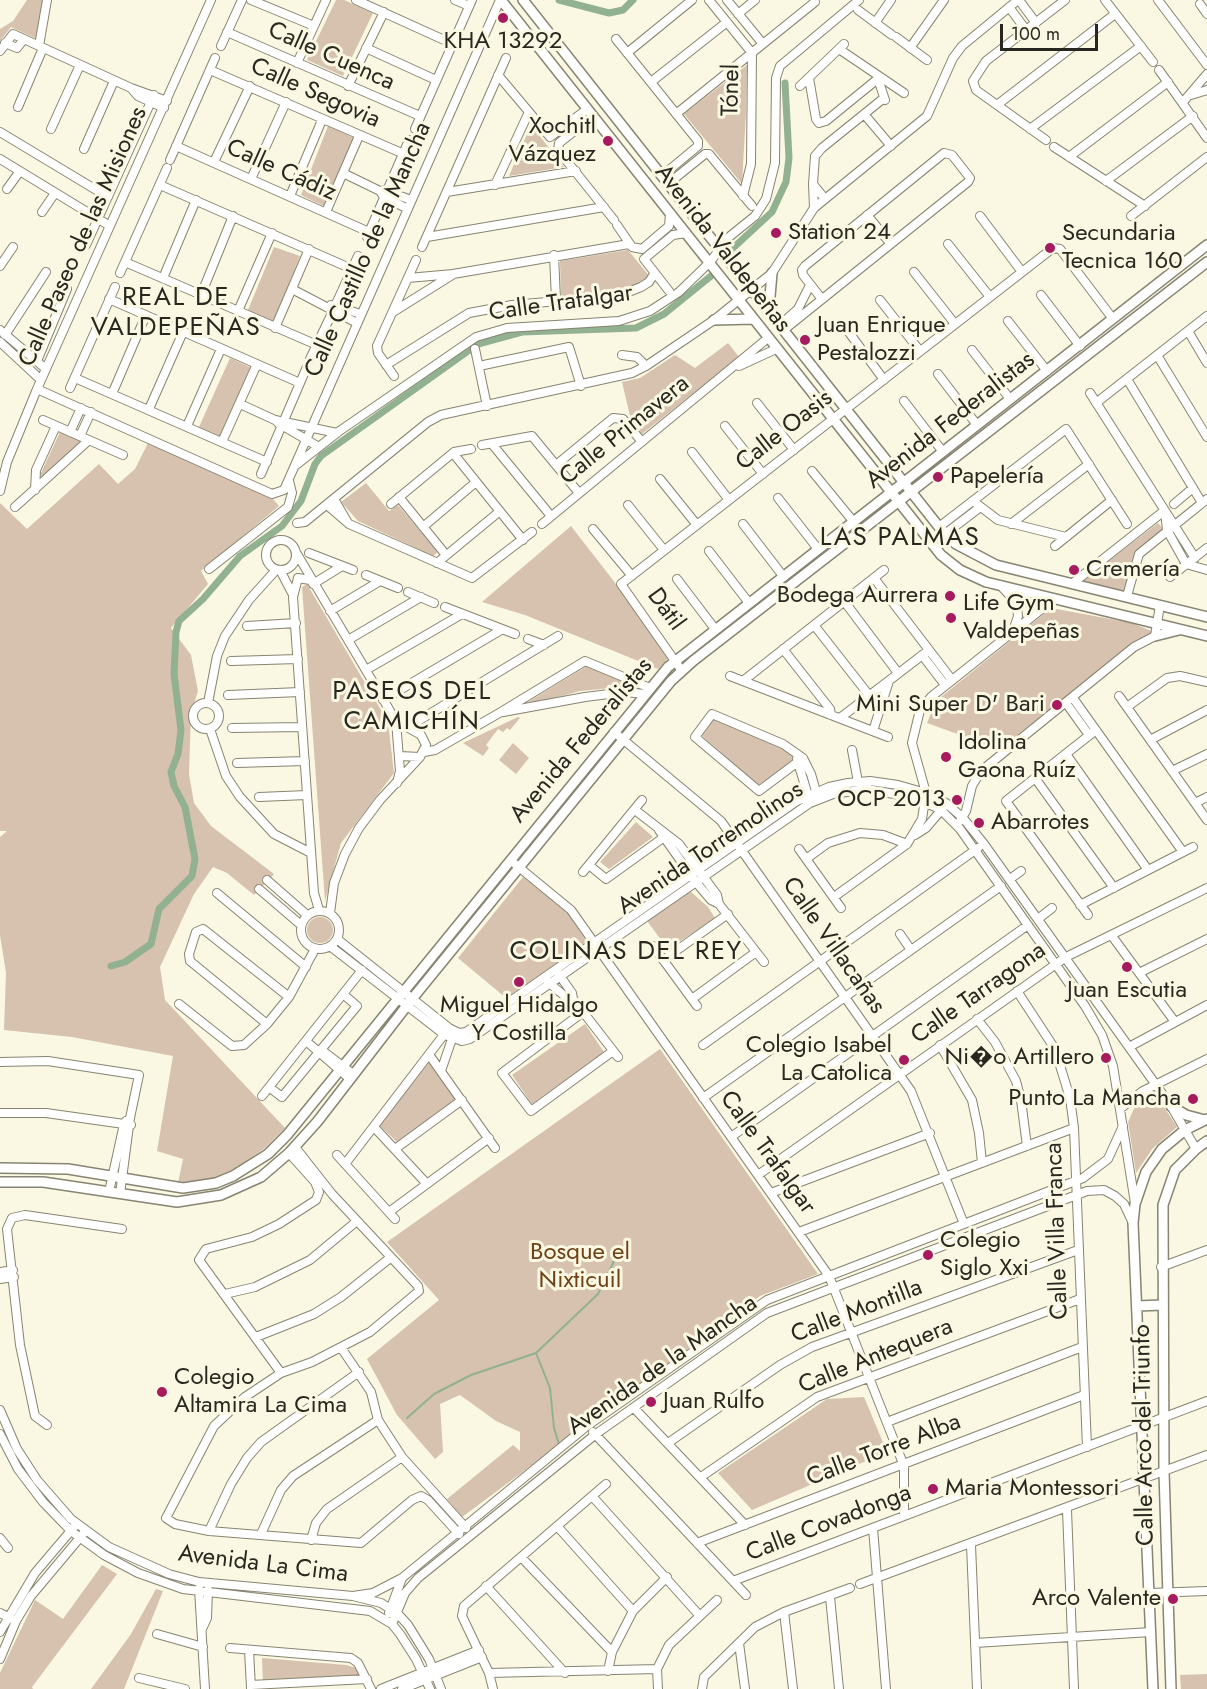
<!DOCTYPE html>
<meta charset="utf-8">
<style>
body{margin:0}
#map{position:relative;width:1207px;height:1689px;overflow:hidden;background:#faf8e2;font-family:Jost,sans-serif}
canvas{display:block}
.scale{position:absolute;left:1000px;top:24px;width:98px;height:27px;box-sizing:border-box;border:3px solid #292820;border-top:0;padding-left:8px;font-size:18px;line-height:21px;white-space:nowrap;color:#292820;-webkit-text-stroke:4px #faf8e2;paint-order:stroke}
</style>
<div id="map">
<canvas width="1207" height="1689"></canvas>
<div class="scale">100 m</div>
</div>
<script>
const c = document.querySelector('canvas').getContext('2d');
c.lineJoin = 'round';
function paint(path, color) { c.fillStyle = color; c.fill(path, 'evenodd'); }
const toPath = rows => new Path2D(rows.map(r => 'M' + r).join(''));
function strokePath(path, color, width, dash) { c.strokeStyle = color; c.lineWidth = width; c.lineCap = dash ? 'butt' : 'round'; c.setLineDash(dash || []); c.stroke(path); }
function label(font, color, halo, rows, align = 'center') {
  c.font = font + ' Jost,sans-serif'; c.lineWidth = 6; c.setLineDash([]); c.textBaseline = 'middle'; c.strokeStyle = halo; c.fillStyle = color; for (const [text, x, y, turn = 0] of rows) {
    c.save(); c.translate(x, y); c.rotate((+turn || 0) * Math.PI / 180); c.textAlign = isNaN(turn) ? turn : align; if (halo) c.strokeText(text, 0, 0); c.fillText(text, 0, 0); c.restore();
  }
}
paint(toPath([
 [27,0,43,0,37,39,11,27,0,41,0,29,13,21],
 [336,0,344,0,373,13,343,76,307,60],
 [747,65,746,112,742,184,684,114],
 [531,125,564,167,509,176],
 [328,126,356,139,326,207,301,195],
 [274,247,300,256,274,323,248,310],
 [628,250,650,277,647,280,617,292,561,296,560,261],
 [728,343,739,357,642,434,631,420,622,382,640,378,675,355,695,368],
 [230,358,252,368,222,437,199,427],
 [60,432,84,441,45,478,40,475],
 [148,443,272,498,279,506,201,571,208,584,171,628,191,655,198,691,191,713,189,774,194,803,211,826,274,874,254,895,227,873,213,867,194,894,160,967,165,1000,285,1128,265,1148,235,1169,215,1178,178,1183,183,1159,157,1151,173,1056,72,1037,4,1030,6,973,0,935,0,837,7,831,0,831,0,503,27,529,99,464,118,484,135,469],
 [366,483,389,511,398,505,438,552,433,556,358,521,341,502],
 [1158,523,1164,530,1137,552,1126,591,1083,581],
 [571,526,671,655,658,669,525,615,482,602],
 [307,584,388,722,394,773,341,843,325,901,302,587],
 [1051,608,1132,623,1154,632,1113,660,999,749,927,723,936,701],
 [587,666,631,683,632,686,580,691,518,708],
 [518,717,520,718,510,730,507,728,503,732,498,729,486,745,489,748,483,756,463,743],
 [714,719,791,752,795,758,794,762,758,785,702,736],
 [513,743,529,758,516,774,499,760],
 [636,822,653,837,609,869,600,862],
 [523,877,568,913,587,942,506,998,458,958],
 [690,891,708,907,715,918,668,949,647,921],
 '307 930a13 13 0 1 1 26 0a13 13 0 1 1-26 0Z',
 [585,1024,604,1052,532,1104,512,1075],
 [660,1049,818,1274,760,1296,462,1517,447,1499,513,1445,520,1451,520,1432,496,1421,460,1395,440,1404,443,1452,435,1459,397,1415,367,1359,439,1300,387,1242],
 [430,1061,457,1100,398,1143,379,1125],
 [1154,1092,1177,1127,1153,1148,1136,1173,1128,1122,1137,1102],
 [864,1397,887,1452,752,1510,718,1473,827,1399],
 [102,1565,117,1574,32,1687,33,1689,0,1689,0,1673,35,1600,63,1619],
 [156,1589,163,1591,124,1689,91,1689,131,1634],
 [262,1658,346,1665,357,1668,367,1679,263,1685],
 [1207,1674,1207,1689,1181,1689,1180,1675]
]), '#d7c1af');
strokePath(toPath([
 [536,1353,550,1388,554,1428,559,1444],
 [407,1418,434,1394,471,1375,536,1353,598,1294,616,1257]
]), '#92b190', 2);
strokePath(toPath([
 [559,0,609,13,623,10,633,0],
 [732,249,772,212,786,182,789,158,785,83],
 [111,966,125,962,151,944,159,909,192,876,195,859,185,807,174,786,171,772,178,754,181,730,174,674,176,632,179,621,203,599,240,556,282,526,301,501,315,464,321,456,478,344,522,332,636,328,664,314,711,276]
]), '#92b190', 7);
const minor = toPath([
 [251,0,314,26],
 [356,0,453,44],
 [455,0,469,6],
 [709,0,752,53,751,164,743,196],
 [727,0,763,44],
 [1019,0,1036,23],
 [1105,0,1153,62],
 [1158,0,1207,65],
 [1200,4,1207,14],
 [1009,7,1026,30],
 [858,10,892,35],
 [738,14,755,0],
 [875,23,891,0],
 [227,32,420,116],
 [896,37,927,60],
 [616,39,698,141,698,146,663,175],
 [5,43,17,48,24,39],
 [39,46,47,0],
 [221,46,242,0],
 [366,48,436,80],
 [910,48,944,0],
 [839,49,904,93],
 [0,51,13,34,131,88],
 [627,53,692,0],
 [297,63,326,0],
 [210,70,404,154],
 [1159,70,1207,138],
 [498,75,550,137,586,110],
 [809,78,816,119,819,123,826,121,880,77],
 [878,79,885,100],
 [651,82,727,22],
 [348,86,384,12],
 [800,86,844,44],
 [1191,95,1207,90],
 [1183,102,1207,74],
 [997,105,1115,14],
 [18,107,43,48],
 [164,108,138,96,131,88,167,101],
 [676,114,815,2],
 [864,114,891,146],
 [592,117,559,143,558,150,614,220],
 [51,129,80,65],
 [415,129,472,0],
 [1030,129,1141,46],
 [0,132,108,197],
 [1046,140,976,90,973,81,986,61,1065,0],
 [176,146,369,232],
 [1054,147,1145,206],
 [84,149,114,81],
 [1069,157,1168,82],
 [0,159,110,226],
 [170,160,215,58],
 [214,162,250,86],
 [343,173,380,191,384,197,408,209],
 [251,179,286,102],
 [1106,181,1193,116],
 [669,183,705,154,709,154,752,206],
 [813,184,815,156,822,148,884,98],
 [160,185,352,269],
 [495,185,528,114],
 [7,189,20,171],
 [384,190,411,200],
 [447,192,576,171],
 [290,196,322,120],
 [814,208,813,184,825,199],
 [42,212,55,193],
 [326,212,359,136],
 [867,215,890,243],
 [980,216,1022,272],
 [1131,216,1207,157],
 [617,225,632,247,642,249,669,226,670,214],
 [367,237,409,140],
 [427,237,604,207],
 [948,244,990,297],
 [86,245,154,95],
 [422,247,506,58],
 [554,255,556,300],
 [125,262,317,345],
 [0,266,13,247],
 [914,272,955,324],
 [120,273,167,168],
 [163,278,196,200],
 [408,278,453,274,629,244],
 [292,289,357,323],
 [669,291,644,259,673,235,686,233],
 [201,295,233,216],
 [1041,295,1080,346],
 [109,299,300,383],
 [880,300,920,351],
 [336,304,358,256],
 [331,305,361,314],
 [238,311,272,233],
 [393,312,452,275],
 [1008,321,1047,371],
 [781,324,798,309,810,285],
 [845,327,884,380],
 [275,328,309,249],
 [785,329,968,182,970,178,952,155,944,153,805,266,802,270,803,275,821,298],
 [0,330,46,369],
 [1188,331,1207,363],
 [5,335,46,272],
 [0,342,41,380],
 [475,349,487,406],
 [972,350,1010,399],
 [622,355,637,357,646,366],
 [1157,355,1207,437],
 [310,359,333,311],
 [37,361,67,289],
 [386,365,469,313,512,305,618,296,641,287,649,282,654,274],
 [479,366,569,347,581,386],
 [739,366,776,349],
 [938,374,977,425],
 [394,376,378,353,377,346,416,260],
 [75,378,267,462],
 [1127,379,1202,503],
 [70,388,115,287],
 [37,389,272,494,284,490,500,0],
 [1090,393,1195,558],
 [112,394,146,315],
 [904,401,943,452],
 [757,403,794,450],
 [1096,403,1207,316],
 [240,404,275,420,337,433],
 [149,409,183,332],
 [43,420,123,455],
 [278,423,319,447],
 [187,426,221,349],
 [725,426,763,474],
 [70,432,81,408],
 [80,436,91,412],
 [222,442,257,364],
 [492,444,551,516],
 [482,445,532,436,579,493],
 [692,452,729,500],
 [453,453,523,540],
 [296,465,338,432,476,337,507,328,619,321,650,311,679,292,710,262,729,237,755,216,766,199,775,163,776,78,780,66,859,0],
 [556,465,613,418,623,419,642,442],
 [812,471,853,521],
 [261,474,306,369],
 [660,479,697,525],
 [35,490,36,470,56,426],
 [0,491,7,462,37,389,211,0],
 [399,497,446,555],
 [778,498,818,549],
 [334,499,348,523],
 [973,501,998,520,1066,537],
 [391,504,454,452,471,449],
 [1174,504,1193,488],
 [327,505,349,524,472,578,532,532],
 [628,505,664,550],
 [15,507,89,440],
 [1165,512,1167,530,1186,564,1207,570],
 [297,523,305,522,428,422,441,415,632,373,646,366,714,320,772,273,814,208,927,116,953,58,962,46,1018,0],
 [542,524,768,338],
 [743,524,783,576],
 [1011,524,1089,464],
 [423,527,476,482],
 [939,527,1066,429,1127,524],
 [593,529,632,576],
 [945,534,979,508],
 '266 555a15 15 0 1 1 30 0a15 15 0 1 1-30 0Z',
 [1055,546,1112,500],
 [709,551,749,603],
 [309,553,353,570],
 [297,554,396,721,400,771,397,783],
 [437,563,500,511],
 [209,569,288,507,292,493,289,481],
 [280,570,292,593],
 [366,575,398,588],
 [1170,577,1207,548],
 [874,578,952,680],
 [677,579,715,629],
 [310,580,298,578,293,597,314,893,319,910],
 [1073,583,1164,511],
 [313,584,342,566],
 [1002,587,1013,599,1017,607,1018,616,1013,631],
 [408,592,434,603],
 [1127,596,1139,554,1207,499],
 [844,601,898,673],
 [445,607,515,634],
 [330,611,380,581],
 [814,625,879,708],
 [247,626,296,623],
 [528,639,544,645],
 [348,640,421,597],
 [783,649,830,709,831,715],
 [922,655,945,685],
 [231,661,298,659],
 [366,670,462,614],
 [682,671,621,584,1053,248,1060,249,1113,319],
 [730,676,888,737],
 [743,681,884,570],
 [228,695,300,692],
 [1119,696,1207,820],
 [1073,698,1183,852],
 [383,700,501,630],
 '193 716a13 13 0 1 1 26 0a13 13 0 1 1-26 0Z',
 [208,703,217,656,225,636,249,600,276,570],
 [1066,703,1089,735],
 [1127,707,1167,678,1180,676,1207,682],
 [503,712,585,697,625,692,645,694],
 [840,718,929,650],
 [396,721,421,735,426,745,420,757,400,756],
 [408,727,558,636],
 [232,728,302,727],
 [210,729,226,776,240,797,274,834,311,853],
 [873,731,889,681],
 [614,732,721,821,911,1091,964,1224],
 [1150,740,1207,710],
 [852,750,858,782],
 [424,752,435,750,501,712,585,661,650,688],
 [1066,754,1148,870],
 [803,758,759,791,695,737,712,714,783,744,803,758,811,774,817,795],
 [797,759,809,799],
 [237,763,305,761],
 [1172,771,1207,754],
 [1035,778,1114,888],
 [259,797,307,795],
 [1195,803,1207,797],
 [635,810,679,844,717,895,719,904],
 [960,821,966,811,972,786,981,771,1134,647,1155,636,1160,605],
 [659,830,695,881,711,900,719,904,764,962],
 [915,835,926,828,943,808],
 [799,849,841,908],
 [806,859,828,843,860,833,883,835,907,844],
 [515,864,571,910,829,1276,904,1466,904,1516],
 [589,865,606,879,667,835],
 [583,872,642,800],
 [1010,879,1021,871],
 [267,880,307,915],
 [259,889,301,925],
 [217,893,306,967],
 [834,897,907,844,922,819,926,793,912,743,920,710,931,697,1054,599],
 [1080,905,1193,847],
 '301 930a19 19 0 1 1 38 0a19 19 0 1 1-38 0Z',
 [330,913,334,883,345,854,359,828,380,800,420,757],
 [1088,915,1006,801,1096,730],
 [1038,919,1052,908],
 [900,934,911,950],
 [1112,936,1175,1022],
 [337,939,449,1028,459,1033,466,1032,797,801,829,787,848,783,870,781,898,785,926,793,946,803,963,818,984,844,1171,1106,1196,1149],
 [330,946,445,1035,462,1041,470,1039,810,803,833,794,867,789,916,798,941,810,960,829,1085,1006,1102,1035,1113,1066,1135,1203],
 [653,946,697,1006],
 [663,960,728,914],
 [558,973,572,993,573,999,618,1057],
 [1139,973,1207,939],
 [548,982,567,998,573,999],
 [1017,991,1055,1049,1070,1098,1074,1128,1087,1447],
 [692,999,756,952],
 [179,1004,232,1046,244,1045,267,1024,289,997,315,949],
 [583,1012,502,1073,531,1111,613,1051],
 [977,1019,995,1042,1016,1081,1021,1100,1027,1146],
 [267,1024,190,961,189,954,196,932,203,929,289,997],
 [306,1041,350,1079],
 [703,1045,978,848],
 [940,1045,972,1100,979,1133,982,1163],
 [1129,1047,1207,1005],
 [324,1052,353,1074],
 [430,1056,495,1148],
 [0,1062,48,1061,139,1075,130,1118,120,1194],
 [441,1071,453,1036],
 [269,1087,282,1097,357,1006,343,994],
 [262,1096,362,970],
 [703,1098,1001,886],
 [1121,1108,1143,1091,1207,1059],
 [0,1113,46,1113,131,1125],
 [374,1127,427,1184],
 [731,1137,1028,925],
 [295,1147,332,1194,418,1286,419,1291,370,1332,312,1362,281,1373,245,1397,214,1426,166,1518,175,1524,209,1531,361,1543,412,1500,421,1496,428,1500,459,1534],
 [395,1149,462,1100],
 [337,1155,395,1219],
 [345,1164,446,1032],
 [758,1175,1066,957,1207,888],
 [109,1192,124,1124,126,1121],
 [771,1193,930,1133],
 [389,1212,489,1138],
 [799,1232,1074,1128],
 [1161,1267,1207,1250],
 [0,1272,13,1270],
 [0,1279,14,1277],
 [225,1294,255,1287,310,1260,357,1221],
 [256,1337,314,1314,341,1297,390,1258],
 [342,1349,371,1392,378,1420,402,1457,466,1528],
 [281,1373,199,1260,206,1249,252,1237,279,1224,316,1200,319,1192,315,1182,289,1153],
 [634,1408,745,1525],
 [0,1410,17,1449,37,1480,71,1519,109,1547,169,1574,199,1582,353,1596,381,1603,397,1613,408,1625,429,1659,441,1689],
 [887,1422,1082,1347],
 [47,1425,35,1416,20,1345,7,1229,12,1218,25,1215,122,1229],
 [593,1432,746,1595],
 [0,1434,18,1469,43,1502,71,1531,104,1555,138,1573,183,1589,370,1611,392,1624,400,1634,416,1659,430,1689],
 [668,1443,780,1365,812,1347,1078,1250],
 [701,1477,817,1397,1080,1299],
 [592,1496,700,1616],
 [1067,1510,1074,1689],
 [557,1526,633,1611],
 [873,1528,886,1689],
 [209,1531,231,1484,247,1458,261,1442,359,1372],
 [261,1534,281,1490,293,1476,378,1420],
 [0,1538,8,1548],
 [311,1540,316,1523,327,1509,402,1457],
 [697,1543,1084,1395],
 [971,1545,977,1689],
 [521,1557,612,1652],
 [733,1581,1207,1401],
 [860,1584,1207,1455],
 [486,1586,565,1673],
 [199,1589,205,1689],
 [1150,1593,1207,1591],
 [353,1596,373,1593,402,1578,587,1426,767,1300,1083,1178,1108,1159,1123,1126],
 [830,1597,839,1689],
 [784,1612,793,1689],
 [0,1613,12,1619],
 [389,1613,402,1578],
 [392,1624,405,1593,418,1578,596,1434,767,1313,1087,1191,1104,1190,1115,1196,1124,1204,1132,1221],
 [202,1629,207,1618,208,1590],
 [0,1632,35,1573,74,1527],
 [157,1634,203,1647],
 [739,1643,745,1689],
 [975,1643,1151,1632],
 [230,1648,351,1658,358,1663,371,1689],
 [249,1650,251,1688],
 [0,1659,16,1621,31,1596,83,1534],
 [608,1671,612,1652,633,1611,667,1577],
 [489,1673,657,1669],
 [139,1678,185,1689],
 [251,1685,367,1679],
 [381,1689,479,1650],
 [402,1689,482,1657],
 [493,1689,489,1673,462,1616,464,1606,606,1484],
 [658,1689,657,1669,669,1645,717,1600],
 [702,1689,704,1677,755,1627,784,1612,850,1588]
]);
const tertiary = toPath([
 [501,0,941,555,960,570,986,582,1207,636],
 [523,0,939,527,956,544,996,565,1207,617],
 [769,308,772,273],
 [714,320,753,319],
 [1155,636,1179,630],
 [1171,1106,1186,1115,1205,1120],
 [0,1168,68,1169,183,1188,216,1183,233,1176,268,1154,287,1135,668,667,1207,245],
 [0,1182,43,1182,177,1202,221,1195,261,1177,289,1153,317,1122,412,999,671,681,693,661,1207,262],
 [1137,1306,1162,1305],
 [1153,1689,1133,1223,1135,1204,1146,1172,1162,1149,1185,1130,1207,1119],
 [1171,1689,1164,1472,1163,1205,1175,1170,1196,1149,1207,1141]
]);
strokePath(minor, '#878471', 10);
strokePath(tertiary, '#878471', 12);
strokePath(minor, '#fff', 8);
strokePath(tertiary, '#fff', 9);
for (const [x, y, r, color] of [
 [503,18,6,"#a61a60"],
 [608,141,6,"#a61a60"],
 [776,233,6,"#a61a60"],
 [1050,248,6,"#a61a60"],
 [805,340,6,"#a61a60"],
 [938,477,6,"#a61a60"],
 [1074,570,6,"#a61a60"],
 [950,596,6,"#a61a60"],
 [951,618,6,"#a61a60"],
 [1057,705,6,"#a61a60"],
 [946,757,6,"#a61a60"],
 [957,800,6,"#a61a60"],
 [979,823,6,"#a61a60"],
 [1127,967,6,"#a61a60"],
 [519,982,6,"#a61a60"],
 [1106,1058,6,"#a61a60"],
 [904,1060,6,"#a61a60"],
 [1193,1099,6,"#a61a60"],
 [928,1255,6,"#a61a60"],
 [162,1392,6,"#a61a60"],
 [651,1402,6,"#a61a60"],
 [933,1489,6,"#a61a60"],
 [1173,1599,6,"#a61a60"]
]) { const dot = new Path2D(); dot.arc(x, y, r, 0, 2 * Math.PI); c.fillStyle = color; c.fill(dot); strokePath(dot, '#faf8e2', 2); }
label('24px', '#292820', '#faf8e2', [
 ["KHA 13292",503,42,"center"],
 ["Xochitl",596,127,"right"],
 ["Vázquez",596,155,"right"],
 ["Station 24",788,233],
 ["Secundaria",1062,234],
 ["Tecnica 160",1062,262],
 ["Juan Enrique",817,326],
 ["Pestalozzi",817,354],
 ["Papelería",950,477],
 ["Cremería",1086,570],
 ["Bodega Aurrera",938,596,"right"],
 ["Life Gym",963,604],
 ["Valdepeñas",963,632],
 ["Mini Super D' Bari",1045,705,"right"],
 ["Idolina",958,743],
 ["Gaona Ruíz",958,771],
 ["OCP 2013",945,800,"right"],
 ["Abarrotes",991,823],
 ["Juan Escutia",1127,991,"center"],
 ["Miguel Hidalgo",519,1006,"center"],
 ["Y Costilla",519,1034,"center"],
 ["Colegio Isabel",892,1046,"right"],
 ["La Catolica",892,1074,"right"],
 ["Ni�o Artillero",1094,1058,"right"],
 ["Punto La Mancha",1181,1099,"right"],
 ["Colegio",940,1241],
 ["Siglo Xxi",940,1269],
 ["Colegio",174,1378],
 ["Altamira La Cima",174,1406],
 ["Juan Rulfo",663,1402],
 ["Maria Montessori",945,1489],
 ["Arco Valente",1161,1599,"right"]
], 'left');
label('24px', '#292820', '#faf8e2', [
 ["Calle Cuenca",331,57,24],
 ["Tónel",732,90,-89],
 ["Calle Segovia",315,94,24],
 ["Calle Cádiz",281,171,24],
 ["Calle Paseo de las Misiones",84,237,-66],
 ["Avenida Valdepeñas",722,249,52],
 ["Calle Castillo de la Mancha",369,250,-66],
 ["Calle Trafalgar",561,304,-8],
 ["Avenida Federalistas",951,421,-38],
 ["Calle Primavera",625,431,-39],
 ["Calle Oasis",785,431,-38],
 ["Dátil",665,610,54],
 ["Avenida Federalistas",582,741,-50],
 ["Avenida Torremolinos",711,849,-34],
 ["Calle Villacañas",833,946,55],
 ["Calle Tarragona",979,994,-35],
 ["Calle Trafalgar",767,1153,54],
 ["Calle Villa Franca",1058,1231,-92],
 ["Calle Montilla",857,1312,-21],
 ["Calle Antequera",876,1357,-22],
 ["Avenida de la Mancha",663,1366,-35],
 ["Calle Arco del Triunfo",1145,1435,-91],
 ["Calle Torre Alba",884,1451,-21],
 ["Calle Covadonga",829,1524,-21],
 ["Avenida La Cima",263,1565,7]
]);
label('24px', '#704114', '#faf8e2', [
 ["Bosque el",580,1253],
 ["Nixticuil",580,1281]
]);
c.letterSpacing = '1.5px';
label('26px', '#292820', '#faf8e2', [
 ["REAL DE",176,299],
 ["VALDEPEÑAS",176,329],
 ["LAS PALMAS",900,539],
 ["PASEOS DEL",412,693],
 ["CAMICHÍN",412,723],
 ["COLINAS DEL REY",626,953]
]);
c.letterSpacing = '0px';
</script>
